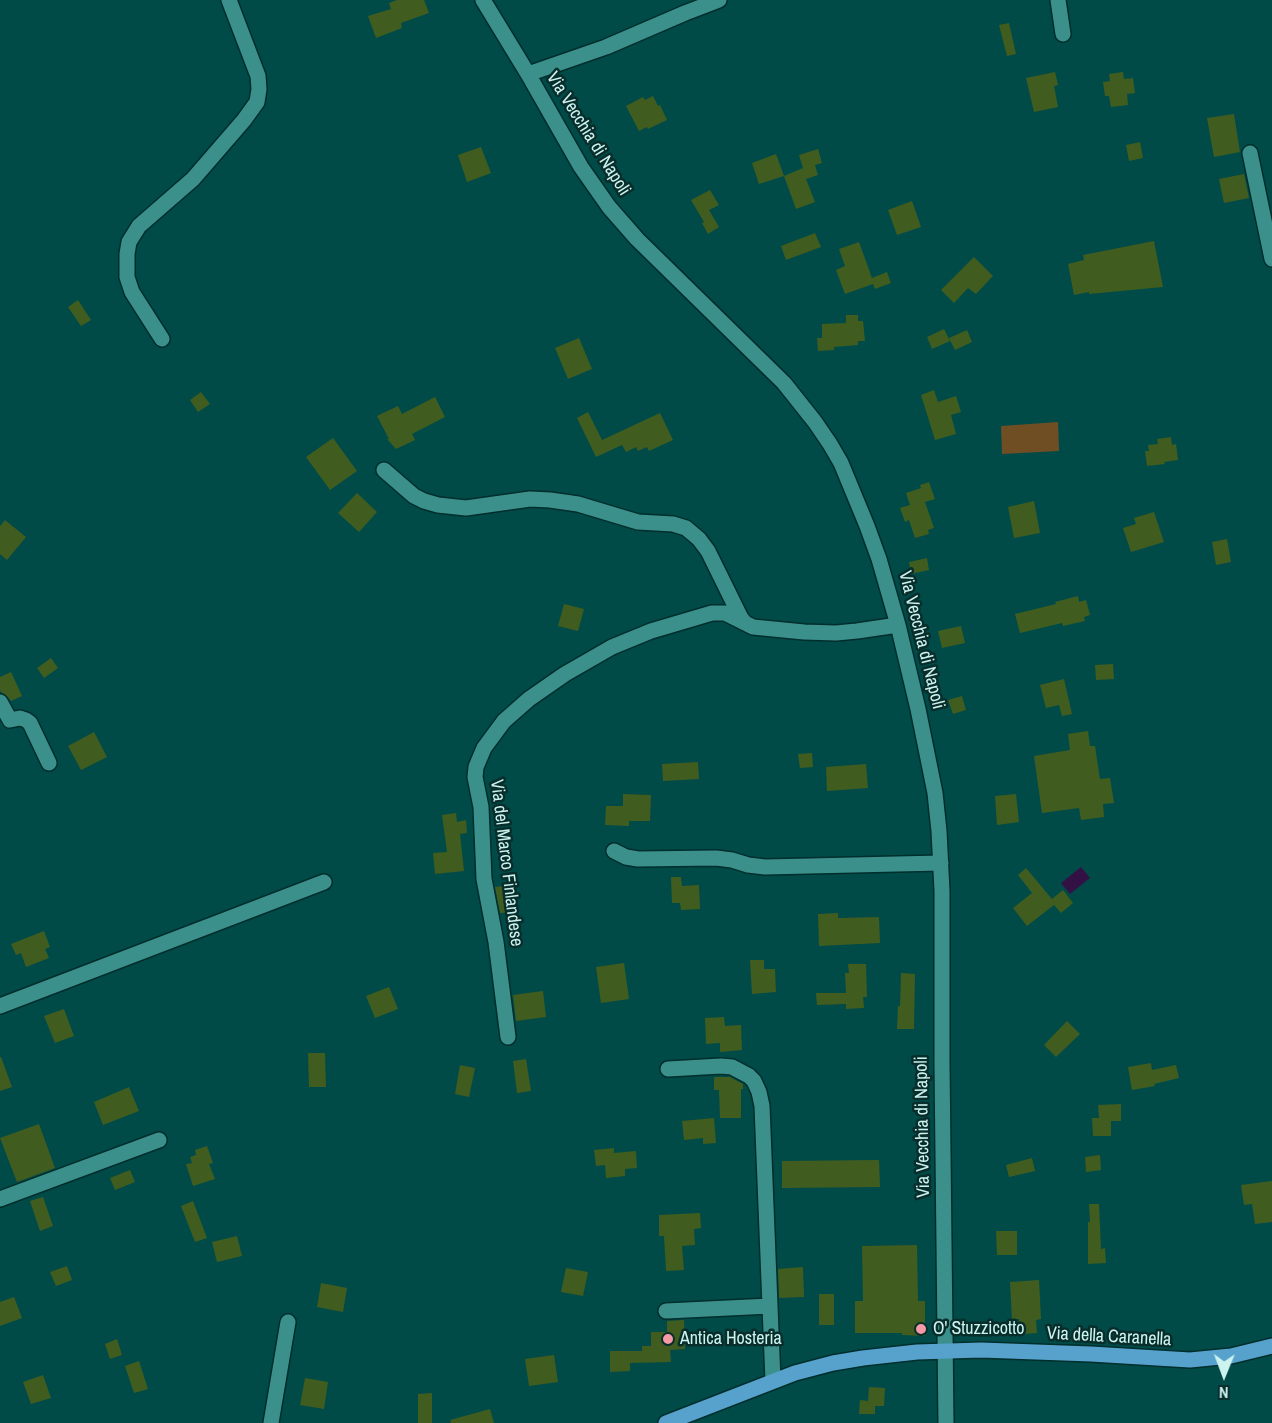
<!DOCTYPE html>
<style>
body{margin:0}
#map{position:relative;width:1272px;height:1423px;overflow:hidden;background:#004b48;font-family:"Archivo Narrow",sans-serif}
canvas{display:block}
.north{position:absolute;left:1194px;top:1345px;width:60px;height:60px;-webkit-text-stroke:4px #082d2b;paint-order:stroke;rotate:181deg;font-size:16px;font-weight:700;line-height:24px;text-align:center;color:#ccf3f0}
.north::after{content:'';display:block;margin:auto;width:21px;height:27px;background:#ccf3f0;clip-path:polygon(50% 0,100% 100%,50% 72%,0 100%)}
</style>
<div id="map">
<canvas width="1272" height="1423"></canvas>
<div class="north">N</div>
</div>
<script>
const c = document.querySelector('canvas').getContext('2d');
c.lineJoin = 'round';
function paint(path, color) { c.fillStyle = color; c.fill(path, 'evenodd'); }
const toPath = rows => new Path2D(rows.map(r => 'M' + r).join(''));
function strokePath(path, color, width, dash) { c.strokeStyle = color; c.lineWidth = width; c.lineCap = dash ? 'butt' : 'round'; c.setLineDash(dash || []); c.stroke(path); }
function label(font, color, halo, rows, align = 'center') {
  c.font = font + ' "Archivo Narrow",sans-serif'; c.lineWidth = 5; c.setLineDash([]); c.textBaseline = 'middle'; c.strokeStyle = halo; c.fillStyle = color; for (const [text, x, y, turn = 0] of rows) {
    c.save(); c.translate(x, y); c.rotate((+turn || 0) * Math.PI / 180); c.textAlign = isNaN(turn) ? turn : align; if (halo) c.strokeText(text, 0, 0); c.fillText(text, 0, 0); c.restore();
  }
}
paint(toPath([
 [1058,422,1059,451,1002,454,1001,426]
]), '#6f4e24');
paint(toPath([
 [1081,867,1090,878,1070,894,1061,883]
]), '#331145');
paint(toPath([
 [397,0,424,0,429,13,401,23,402,28,376,38,368,16,391,9,389,3],
 [1009,23,1016,54,1007,56,999,25],
 [1055,72,1058,85,1054,86,1058,107,1034,112,1026,78],
 [1123,72,1124,79,1133,78,1135,93,1127,94,1128,105,1111,107,1109,96,1105,96,1103,82,1110,81,1109,74],
 [653,96,658,106,660,105,667,120,648,129,647,127,639,131,626,106,643,97,645,100],
 [1234,114,1240,152,1214,157,1207,118],
 [1140,142,1143,158,1129,161,1126,145],
 [481,147,491,173,467,182,458,155],
 [818,149,822,163,815,165,818,175,806,179,815,202,796,209,784,176,759,184,752,163,776,154,784,176,803,168,799,155],
 [1244,174,1249,198,1224,203,1219,179],
 [710,190,719,205,709,210,719,227,708,234,702,223,704,222,691,200],
 [912,201,921,227,897,235,888,210],
 [815,233,821,247,786,260,781,246],
 [1154,241,1163,287,1089,294,1089,292,1074,295,1068,264,1084,260,1083,255],
 [859,242,872,278,887,272,891,283,875,289,873,284,845,294,836,270,845,266,839,249],
 [974,257,993,276,976,294,968,288,954,303,941,290],
 [78,300,91,320,81,326,68,307],
 [846,315,858,315,858,321,863,321,865,341,858,341,858,345,834,347,834,350,818,351,817,338,822,338,822,324,846,323],
 [944,329,950,341,932,349,927,337],
 [967,330,972,342,955,350,949,338],
 [579,338,592,369,568,379,555,348],
 [934,390,938,402,956,396,961,412,951,415,956,434,935,440,921,395],
 [201,392,210,404,198,412,190,400],
 [435,397,445,417,412,434,415,440,396,449,387,439,389,439,377,416,398,406,402,414],
 [588,412,602,440,660,413,673,440,649,451,647,447,638,451,636,447,626,452,622,445,596,457,577,418],
 [1171,437,1172,445,1176,444,1178,460,1164,462,1165,464,1147,466,1145,451,1149,451,1148,445,1158,444,1157,439],
 [333,438,357,471,330,490,306,457],
 [929,482,935,499,925,502,934,528,928,530,929,534,915,538,909,520,905,522,900,508,910,505,906,493,921,488,920,485],
 [357,493,377,512,359,532,338,513],
 [1034,501,1040,533,1014,538,1008,507],
 [1154,512,1164,542,1131,552,1123,528,1136,524,1134,518],
 [5,520,26,537,7,560,0,554,0,526],
 [1227,539,1231,562,1216,565,1212,542],
 [927,558,929,570,911,574,909,562],
 [1078,596,1079,602,1086,600,1090,615,1084,617,1085,621,1063,626,1062,623,1020,633,1015,614,1056,604,1055,602],
 [564,604,584,609,578,631,558,626],
 [961,626,965,643,942,648,938,631],
 [51,658,58,668,44,678,37,668],
 [1113,664,1114,679,1096,680,1095,665],
 [11,672,22,696,11,701,8,697,1,692,0,690,0,677],
 [1064,679,1072,714,1062,716,1059,705,1046,708,1040,685],
 [962,696,966,710,953,714,948,700],
 [1088,731,1090,746,1095,746,1100,779,1110,778,1114,803,1103,804,1104,817,1081,820,1079,808,1042,813,1034,756,1070,750,1068,734],
 [94,732,107,757,81,770,68,746],
 [812,753,813,767,800,768,798,754],
 [698,762,699,779,663,781,662,764],
 [866,764,868,788,827,791,826,767],
 [623,794,651,795,650,821,629,821,629,826,605,825,606,806,623,806],
 [1016,794,1019,822,997,825,995,796],
 [456,813,457,822,466,820,467,833,460,834,464,871,435,874,433,853,447,852,442,815],
 [1026,868,1052,899,1063,890,1073,903,1061,913,1054,905,1027,926,1013,908,1032,893,1018,875],
 [671,877,681,877,682,886,699,885,700,909,681,910,680,903,672,903],
 [513,885,516,912,500,913,495,887],
 [838,913,838,918,879,917,880,943,819,946,818,914],
 [44,931,50,947,45,949,49,958,26,967,21,953,16,955,11,944],
 [750,960,764,960,764,969,775,969,776,992,752,994],
 [624,963,629,999,601,1003,596,967],
 [848,964,866,964,867,997,863,997,864,1008,846,1009,846,1004,817,1005,816,993,846,993,845,973,849,973],
 [901,973,915,974,914,1029,897,1029,898,1006,900,1006],
 [389,987,398,1009,375,1018,366,996],
 [543,991,546,1017,516,1021,513,995],
 [64,1009,74,1036,55,1043,44,1016],
 [724,1017,725,1026,741,1025,742,1050,720,1052,720,1043,706,1044,705,1018],
 [1067,1021,1080,1034,1056,1057,1044,1045],
 [308,1053,325,1053,326,1087,309,1087],
 [0,1057,1,1057,12,1087,0,1091],
 [526,1059,531,1091,517,1093,513,1061],
 [1151,1063,1152,1070,1176,1065,1179,1078,1154,1084,1155,1086,1132,1090,1128,1067],
 [460,1065,475,1068,469,1097,455,1094],
 [714,1077,730,1077,743,1084,743,1089,741,1089,741,1118,720,1118,719,1090,714,1090],
 [129,1087,139,1111,103,1125,94,1102],
 [1121,1104,1121,1121,1111,1121,1111,1136,1093,1136,1092,1118,1099,1118,1098,1105],
 [714,1118,716,1143,703,1144,703,1138,684,1140,682,1121],
 [39,1124,55,1168,17,1182,0,1138],
 [207,1146,213,1163,209,1164,215,1179,193,1186,186,1164,192,1163,190,1157,196,1155,195,1150],
 [614,1148,614,1153,636,1151,637,1168,625,1169,625,1176,606,1178,605,1165,596,1166,594,1150],
 [1100,1155,1101,1170,1086,1172,1085,1157],
 [1032,1158,1035,1171,1009,1177,1006,1165],
 [879,1160,880,1187,782,1188,782,1161],
 [130,1170,135,1182,115,1190,110,1178],
 [1272,1181,1272,1222,1255,1224,1252,1204,1244,1205,1241,1185],
 [43,1197,53,1226,40,1231,30,1201],
 [193,1201,207,1238,195,1242,181,1206],
 [1089,1204,1099,1204,1101,1249,1105,1248,1106,1263,1088,1264,1088,1222,1090,1222],
 [700,1213,701,1228,694,1229,695,1245,682,1246,684,1270,666,1271,664,1236,659,1236,659,1215],
 [996,1231,1017,1231,1017,1255,997,1255],
 [237,1236,242,1256,217,1262,212,1242],
 [917,1245,918,1301,925,1301,925,1336,902,1335,902,1333,855,1333,855,1301,863,1301,862,1246],
 [67,1266,72,1280,56,1286,50,1272],
 [803,1267,804,1297,779,1298,778,1269],
 [566,1268,588,1272,583,1296,561,1292],
 [1039,1280,1041,1319,1036,1320,1037,1333,1025,1334,1025,1326,1020,1326,1019,1319,1012,1319,1010,1282],
 [321,1283,347,1288,343,1312,317,1307],
 [819,1294,834,1294,834,1325,819,1325],
 [14,1297,22,1318,0,1326,0,1302],
 [684,1320,685,1349,670,1350,671,1362,630,1363,630,1371,610,1372,610,1351,642,1351,642,1346,651,1346,651,1332,667,1332,667,1321],
 [117,1339,122,1355,110,1359,105,1344],
 [554,1355,558,1382,529,1386,525,1359],
 [139,1361,148,1389,134,1393,125,1366],
 [43,1375,51,1398,31,1404,23,1382],
 [305,1378,328,1382,324,1409,300,1405],
 [869,1387,885,1388,884,1406,875,1406,875,1414,859,1414,860,1400,868,1401],
 [432,1393,432,1423,418,1423,418,1394],
 [490,1409,494,1423,451,1423,450,1420]
]), '#405d1f');
const minor = toPath([
 [483,0,528,74,581,167,609,207,637,239,784,383,815,422,830,444,841,463,867,526,879,559,898,625,918,709,935,793,939,831,942,891,942,1063,946,1423],
 [1058,0,1063,34],
 [528,74,606,47,685,13,719,0],
 [1250,153,1272,259],
 [162,339,132,292,127,277,127,254,129,242,139,226,193,179,244,120,257,102,259,89,258,76,229,0],
 [384,470,414,496,424,501,438,505,466,508,530,499,550,500,578,504,638,522,673,524,686,528,699,539,708,551,741,618,745,623,753,627,804,632,836,633,857,631,898,625],
 [0,702,10,720,20,718,26,720,30,723,49,763],
 [614,851,626,857,638,859,716,858,732,860,748,865,765,867,941,863],
 [0,1006,324,882],
 [508,1037,496,942,484,879,481,807,475,777,476,767,484,748,504,721,529,699,565,674,612,647,651,631,712,613,725,613,745,623],
 [668,1069,721,1066,732,1067,749,1076,754,1081,759,1092,762,1106,773,1381],
 [0,1199,159,1140],
 [666,1311,770,1306],
 [271,1423,288,1322]
]);
const major = toPath([
 [666,1423,795,1373,833,1363,863,1358,917,1352,981,1350,1091,1354,1190,1360,1231,1356,1272,1346]
]);
strokePath(minor, '#002e2c', 18);
strokePath(major, '#002e2c', 18);
strokePath(minor, '#3c908c', 15);
strokePath(major, '#56a2cc', 15);
for (const [x, y, r, color] of [
 [921,1329,6,"#f49aa6"],
 [668,1339,6,"#f49aa6"]
]) { const dot = new Path2D(); dot.arc(x, y, r, 0, 2 * Math.PI); c.fillStyle = color; c.fill(dot); strokePath(dot, '#082d2b', 2); }
label('18px', '#ccf3f0', '#082d2b', [
 ["Via Vecchia di Napoli",588,134,58],
 ["Via Vecchia di Napoli",921,640,76],
 ["Via del Marco Finlandese",506,863,83],
 ["Via Vecchia di Napoli",923,1127,-91],
 ["Via della Caranella",1109,1337,3]
]);
label('18px', '#ccf3f0', '#082d2b', [
 ["O' Stuzzicotto",933,1329],
 ["Antica Hosteria",680,1339]
], 'left');
</script>
